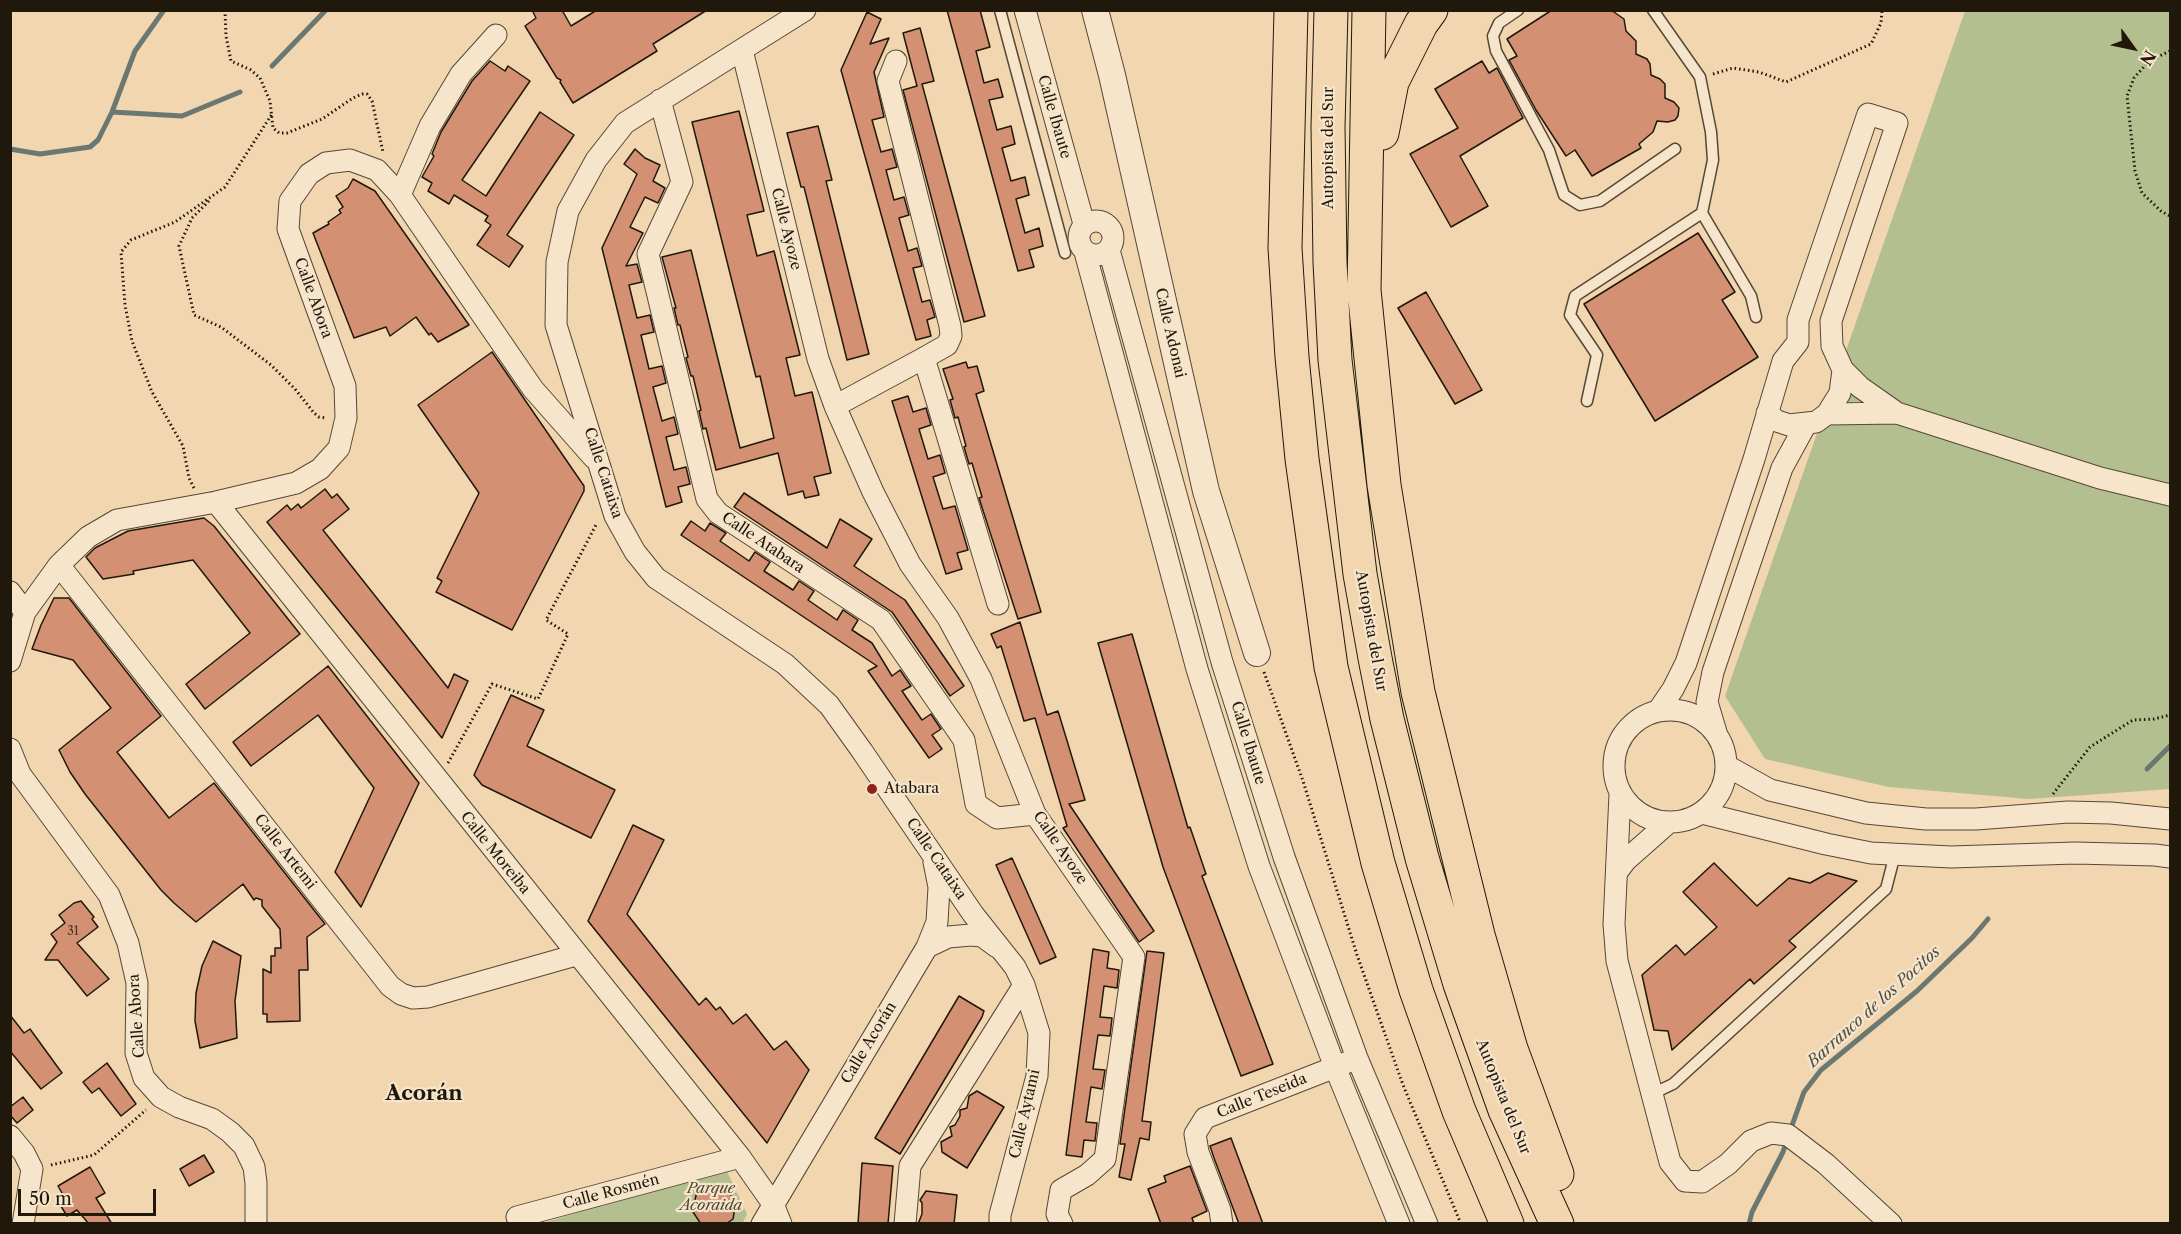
<!DOCTYPE html>
<meta charset="utf-8">
<style>
body{margin:0}
#map{position:relative;width:2181px;height:1234px;overflow:hidden;background:#f1d6af;font-family:"Libre Caslon Text",serif}
canvas{display:block}
.frame{position:absolute;inset:0;border:12px solid #21180c;pointer-events:none}
.north{position:absolute;left:2103px;top:18px;width:60px;height:60px;-webkit-text-stroke:4px #f6e4cb;paint-order:stroke;rotate:123deg;font-size:16px;font-weight:700;line-height:24px;text-align:center;color:#21180c}
.north::after{content:'';display:block;margin:auto;width:21px;height:27px;background:#21180c;clip-path:polygon(50% 0,100% 100%,50% 72%,0 100%)}
.scale{position:absolute;left:18px;top:1189px;width:138px;height:27px;box-sizing:border-box;border:3px solid #21180c;border-top:0;padding-left:8px;font-size:18px;line-height:21px;white-space:nowrap;color:#21180c;-webkit-text-stroke:4px #f6e4cb;paint-order:stroke}
</style>
<div id="map">
<canvas width="2181" height="1234"></canvas>
<div class="frame"></div>
<div class="north">N</div>
<div class="scale">50 m</div>
</div>
<script>
const c = document.querySelector('canvas').getContext('2d');
c.lineJoin = 'round';
function paint(path, color) { c.fillStyle = color; c.fill(path, 'evenodd'); }
const toPath = rows => new Path2D(rows.map(r => 'M' + r).join(''));
function strokePath(path, color, width, dash) { c.strokeStyle = color; c.lineWidth = width; c.lineCap = dash ? 'butt' : 'round'; c.setLineDash(dash || []); c.stroke(path); }
function label(font, color, halo, rows, align = 'center') {
  c.font = font + ' "Libre Caslon Text",serif'; c.lineWidth = 4.5; c.setLineDash([]); c.textBaseline = 'middle'; c.strokeStyle = halo; c.fillStyle = color; for (const [text, x, y, turn = 0] of rows) {
    c.save(); c.translate(x, y); c.rotate((+turn || 0) * Math.PI / 180); c.textAlign = isNaN(turn) ? turn : align; if (halo) c.strokeText(text, 0, 0); c.fillText(text, 0, 0); c.restore();
  }
}
paint(toPath([
 [1965,11,2170,11,2170,789,2029,799,1889,787,1765,759,1725,696],
 [725,1167,747,1214,742,1224,540,1224]
]), '#b4bf90');
strokePath(toPath([
 [272,66,326,10],
 [112,112,182,116,240,92],
 [10,149,40,154,90,147,98,140,112,112,135,51,164,10],
 [2147,769,2170,746],
 [1790,1131,1804,1092,1821,1070,1917,991,1972,938,1988,919],
 [1749,1224,1752,1212,1783,1152,1787,1140]
]), '#6b7771', 5);
const building = toPath([
 [532,10,562,10,571,26,597,10,707,10,653,44,657,51,573,103,560,82,561,80,557,78,525,26,536,18,532,10],
 [947,10,980,10,990,47,976,51,984,83,998,79,1003,97,989,100,997,130,1011,126,1015,144,1002,148,1011,181,1025,177,1029,195,1016,199,1025,233,1039,228,1043,246,1029,250,1034,267,1018,271,947,10],
 [1552,10,1611,10,1624,19,1626,31,1636,41,1636,54,1647,59,1650,64,1651,75,1660,79,1665,84,1665,98,1674,102,1679,108,1678,116,1675,120,1668,122,1657,121,1653,132,1639,144,1641,148,1592,176,1575,150,1566,156,1536,110,1509,60,1517,56,1507,39,1552,10],
 [867,12,881,19,870,44,889,38,874,72,884,117,872,120,881,152,892,149,897,167,886,170,894,200,904,197,909,215,899,218,908,251,917,248,922,266,913,268,922,302,930,300,935,317,927,320,931,336,916,340,841,70,867,12],
 [920,28,934,81,922,84,985,316,964,322,903,90,917,86,903,33,920,28],
 [490,61,505,71,508,66,530,81,462,180,486,196,540,112,574,135,507,235,523,246,509,267,477,245,491,225,485,221,488,216,454,195,449,204,428,191,432,183,422,177,434,156,432,154,441,132,472,81,490,61],
 [1482,61,1489,73,1497,68,1523,118,1460,156,1488,206,1451,227,1410,154,1458,128,1435,89,1482,61],
 [739,111,764,211,747,215,757,256,774,251,800,355,786,358,795,396,812,392,831,473,814,477,819,495,805,498,803,491,788,495,778,453,716,470,706,428,703,429,699,411,701,410,693,376,691,376,686,358,688,357,680,325,678,325,674,308,676,308,662,257,691,250,740,448,774,438,760,376,756,377,692,122,739,111],
 [818,126,832,180,826,181,869,354,847,360,804,187,801,187,787,133,818,126],
 [635,149,645,158,660,165,653,181,665,188,658,203,645,197,630,227,643,233,626,266,637,264,642,282,629,285,637,318,650,315,654,332,641,335,649,369,662,366,666,383,653,387,662,421,674,417,678,434,666,437,674,470,686,467,690,484,678,487,682,502,666,507,602,248,637,174,624,164,635,149],
 [353,179,375,191,469,325,438,342,431,333,429,335,416,317,390,336,386,327,354,338,313,233,329,224,328,222,341,213,339,210,343,207,336,196,348,188,353,179],
 [1698,233,1735,292,1722,300,1758,357,1655,421,1584,304,1698,233],
 [1426,292,1482,390,1455,404,1398,308,1426,292],
 [492,352,584,486,584,491,512,630,436,592,442,581,437,578,479,493,418,405,492,352],
 [966,362,968,368,977,366,984,391,976,394,1041,612,1018,619,979,498,982,497,972,463,969,464,964,447,966,446,958,417,955,418,950,400,953,399,943,369,966,362],
 [908,396,913,412,926,408,931,425,919,429,928,459,940,455,945,473,933,477,943,509,955,506,968,550,957,553,962,569,946,574,892,401,908,396],
 [325,489,332,498,337,494,349,509,323,530,448,688,454,674,468,681,442,738,267,522,287,505,291,510,298,504,301,508,325,489],
 [744,493,827,548,840,519,872,539,854,566,905,600,964,686,950,696,892,612,734,507,744,493],
 [204,518,214,526,300,634,205,709,186,684,250,633,193,560,133,571,134,574,103,579,86,557,95,548,128,531,204,518],
 [691,521,705,531,710,523,726,533,720,541,749,561,755,552,770,562,764,571,793,590,799,581,814,591,808,600,837,620,843,610,858,620,852,630,872,643,892,676,900,670,911,686,902,691,922,720,931,714,941,729,932,735,942,749,929,758,868,671,877,666,681,535,691,521],
 [54,598,69,598,161,716,117,752,169,818,214,783,325,924,307,937,308,970,299,970,300,1021,267,1022,267,1014,263,1014,263,969,271,973,271,956,275,956,275,948,281,948,280,929,262,906,262,900,256,898,254,900,243,884,196,922,174,903,161,890,85,794,70,772,59,750,111,708,73,660,32,649,41,625,54,598],
 [1020,622,1047,715,1058,711,1085,800,1069,804,1154,931,1139,942,1063,828,1067,826,1035,718,1024,721,1001,646,997,648,991,634,1020,622],
 [1132,634,1188,828,1190,827,1206,874,1202,876,1273,1064,1241,1076,1163,867,1098,643,1132,634],
 [328,666,419,783,361,907,335,872,374,788,318,715,251,766,233,742,328,666],
 [511,695,544,710,527,746,615,790,591,838,482,785,474,775,511,695],
 [633,825,664,840,627,914,699,1005,706,998,716,1010,720,1007,733,1024,746,1014,774,1050,786,1041,809,1070,767,1143,588,921,633,825],
 [1012,858,1056,957,1040,964,996,865,1012,858],
 [1714,863,1757,906,1789,878,1810,883,1828,873,1857,881,1789,941,1796,947,1754,984,1750,979,1672,1050,1668,1031,1654,1030,1642,975,1676,945,1685,955,1717,927,1683,892,1714,863],
 [81,901,94,917,92,919,98,927,77,943,109,979,87,996,58,960,45,960,57,942,51,934,65,923,59,915,74,903,81,901],
 [213,941,241,956,235,1001,237,1038,200,1048,195,1021,196,993,202,966,213,941],
 [1093,949,1109,952,1107,968,1119,970,1117,988,1104,986,1100,1017,1112,1018,1110,1036,1098,1035,1093,1069,1105,1070,1102,1089,1091,1087,1086,1122,1097,1123,1095,1141,1084,1140,1082,1157,1066,1155,1093,949],
 [1147,951,1164,953,1142,1121,1151,1122,1149,1140,1140,1138,1131,1180,1119,1177,1125,1144,1120,1144,1147,951],
 [959,996,984,1011,982,1017,900,1154,875,1138,959,996],
 [10,1015,24,1033,30,1029,62,1073,41,1089,10,1051,10,1015],
 [107,1063,136,1104,121,1116,99,1088,92,1093,83,1082,107,1063],
 [977,1091,1004,1107,967,1168,942,1152,941,1142,952,1136,950,1127,955,1125,960,1116,960,1110,967,1108,969,1096,977,1091],
 [23,1097,33,1110,17,1123,10,1115,10,1107,23,1097],
 [1231,1138,1263,1224,1239,1224,1214,1158,1210,1146,1231,1138],
 [204,1155,214,1172,189,1186,180,1169,204,1155],
 [862,1163,893,1166,888,1224,858,1224,862,1163],
 [1190,1166,1207,1211,1192,1218,1194,1224,1161,1224,1148,1189,1166,1182,1164,1176,1190,1166],
 [90,1167,105,1193,96,1198,112,1224,89,1224,77,1210,67,1216,59,1203,66,1200,58,1186,90,1167],
 [710,1186,726,1189,736,1202,733,1219,726,1224,701,1224,693,1212,696,1195,710,1186],
 [926,1191,957,1195,954,1224,918,1224,922,1214,922,1203,920,1200,926,1191]
]);
paint(building, '#d39073');
strokePath(building, '#21180c', 1.5);
const service = toPath([
 [1000,10,1065,253],
 [1518,10,1499,23,1493,36,1496,51,1549,150,1564,195,1580,205,1600,201,1675,149],
 [1702,213,1751,296,1756,317],
 [1587,401,1597,355,1570,315,1575,296,1702,213,1713,160,1711,132,1700,77,1653,10],
 [1652,1094,1673,1084,1886,889,1895,854]
]);
const minor = toPath([
 [805,10,625,123,596,160,568,211,557,262,556,325,615,516,635,552,656,578,785,664,829,705,862,751,973,914,1015,967,1024,985,1039,1033,1037,1076,1000,1215,1000,1224],
 [1025,10,1084,224],
 [742,50,818,359,835,406,873,492,910,564,948,618,981,679,1035,814,1134,957,1105,1159,1087,1175,1061,1190,1057,1214,1062,1224],
 [660,100,682,182,648,254,707,499,718,513,881,620,964,740,976,804,997,818,1035,814],
 [400,195,430,126,461,74,496,35],
 '1079 238a17 17 0 1 1 34 0a17 17 0 1 1-34 0Z',
 [1109,250,1222,662,1284,857,1357,1058,1427,1224],
 [1085,252,1197,669,1259,866,1335,1067,1399,1224],
 [924,358,998,604],
 [835,406,924,358,947,345,951,336,950,326,888,81,896,61],
 [1767,413,1777,421,1789,425,1816,422,1827,414,1840,393,1843,370],
 [1827,414,1897,413],
 [216,502,740,1157,773,1204,781,1224],
 [59,565,390,986,401,994,413,998,428,997,576,955],
 [10,592,25,612],
 [10,661,25,612,59,565,88,537,117,520,216,502,296,483,320,469,339,448,346,418,345,386,288,229,290,201,309,174,326,163,350,160,377,170,400,195,533,389,594,458],
 '1614 766a56 56 0 1 1 112 0a56 56 0 1 1-112 0Z',
 [1658,711,1673,689,1686,663,1754,459,1783,361,1798,342,1798,320,1868,114,1897,123,1831,321,1832,346,1843,370,1860,387,1897,413,2100,478,2170,495],
 [1716,732,1707,702,1713,672,1782,468,1806,424],
 [10,749,20,774,109,895,128,943,137,983,136,1053,144,1078,161,1097,179,1107,212,1119,230,1132,244,1146,254,1167,256,1183,256,1224],
 [1727,766,1770,790,1866,813,1926,819,1976,819,2068,812,2111,813,2170,819],
 [1620,794,1614,924,1617,961,1670,1162,1685,1181,1702,1182,1728,1164,1751,1141,1771,1133,1788,1135,1826,1164,1891,1224],
 [1702,813,1826,844,1871,853,1951,857,2075,853,2155,855,2170,857],
 [1617,872,1626,860,1668,823],
 [927,947,948,937,971,935,982,936,997,947],
 [10,1136,24,1153,32,1169,23,1224],
 [517,1217,740,1157],
 [762,1224,927,947,937,922,939,887,934,862],
 [905,1224,910,1166,1024,985],
 [1222,1224,1220,1210,1198,1152,1195,1134,1205,1118,1348,1062]
]);
const tertiary = toPath([
 [1095,10,1112,75,1206,491,1257,653]
]);
const motorway = toPath([
 [1291,10,1285,248,1292,357,1302,459,1331,667,1378,863,1416,990,1459,1111,1507,1224],
 [1331,10,1328,127,1330,262,1335,360,1360,574,1375,658,1387,719,1422,858,1460,984,1505,1110,1557,1224],
 [1369,10,1364,290,1384,485,1418,692,1478,935,1511,1049,1557,1174],
 [1382,133,1392,82,1421,24,1431,10]
]);
strokePath(service, '#554835', 13);
strokePath(minor, '#554835', 23);
strokePath(tertiary, '#554835', 28);
strokePath(motorway, '#21180c', 35);
strokePath(toPath([
 [225,10,226,36,231,61,251,70,260,78,270,101,273,128,279,133,287,133,322,119,353,98,362,94,367,94,372,101,383,152],
 [2170,51,2149,61,2134,78,2127,96,2135,171,2142,193,2161,211,2170,216],
 [1713,74,1733,68,1759,72,1786,82,1871,44,1881,23,1882,10],
 [209,201,192,218,179,246,194,315,221,327,271,365,295,389,314,413,319,417,326,418],
 [194,488,189,478,183,446,152,392,132,341,125,305,121,252,131,240,175,222,225,187,272,114],
 [1264,672,1303,781,1357,955,1403,1085,1461,1224],
 [448,763,492,684,538,699,568,634,546,620,597,523],
 [2053,794,2090,747,2133,720,2154,719,2170,715],
 [51,1165,94,1155,146,1110],
 [584,1224,602,1224]
]), '#21180c', 3, [1.5, 3]);
strokePath(service, '#f6e4cb', 10);
strokePath(minor, '#f6e4cb', 21);
strokePath(tertiary, '#f6e4cb', 26);
strokePath(motorway, '#f1d6af', 33);
for (const [x, y, r, color] of [
 [872,789,6,"#8f2418"]
]) { const dot = new Path2D(); dot.arc(x, y, r, 0, 2 * Math.PI); c.fillStyle = color; c.fill(dot); strokePath(dot, '#f6e4cb', 2); }
label('12px', '#4e3626', null, [
 ["31",73,932]
]);
label('15px', '#21180c', '#f6e4cb', [
 ["Calle Ibaute",1054,117,74],
 ["Autopista del Sur",1329,148,-90],
 ["Calle Ayoze",786,229,76],
 ["Calle Abora",313,298,70],
 ["Calle Adonai",1170,333,77],
 ["Calle Cataixa",603,473,72],
 ["Calle Atabara",763,543,34],
 ["Autopista del Sur",1371,631,80],
 ["Calle Ibaute",1248,743,73],
 ["Calle Ayoze",1060,848,56],
 ["Calle Artemi",285,852,52],
 ["Calle Moreiba",495,853,51],
 ["Calle Cataixa",936,859,56],
 ["Calle Abora",137,1016,-94],
 ["Calle Acorán",869,1043,-59],
 ["Calle Teseida",1262,1096,-22],
 ["Autopista del Sur",1503,1097,68],
 ["Calle Aytami",1025,1114,-77],
 ["Calle Rosmén",611,1192,-15]
]);
label('15px', '#21180c', '#f6e4cb', [
 ["Atabara",884,789]
], 'left');
label('italic 15px', '#4d4a34', '#f6e4cb', [
 ["Parque",711,1189],
 ["Acoraida",711,1206]
]);
label('italic 16px', '#4c5047', '#f6e4cb', [
 ["Barranco de los Pocitos",1874,1007,-42]
]);
label('bold 21px', '#21180c', '#f6e4cb', [
 ["Acorán",424,1094]
]);
</script>
